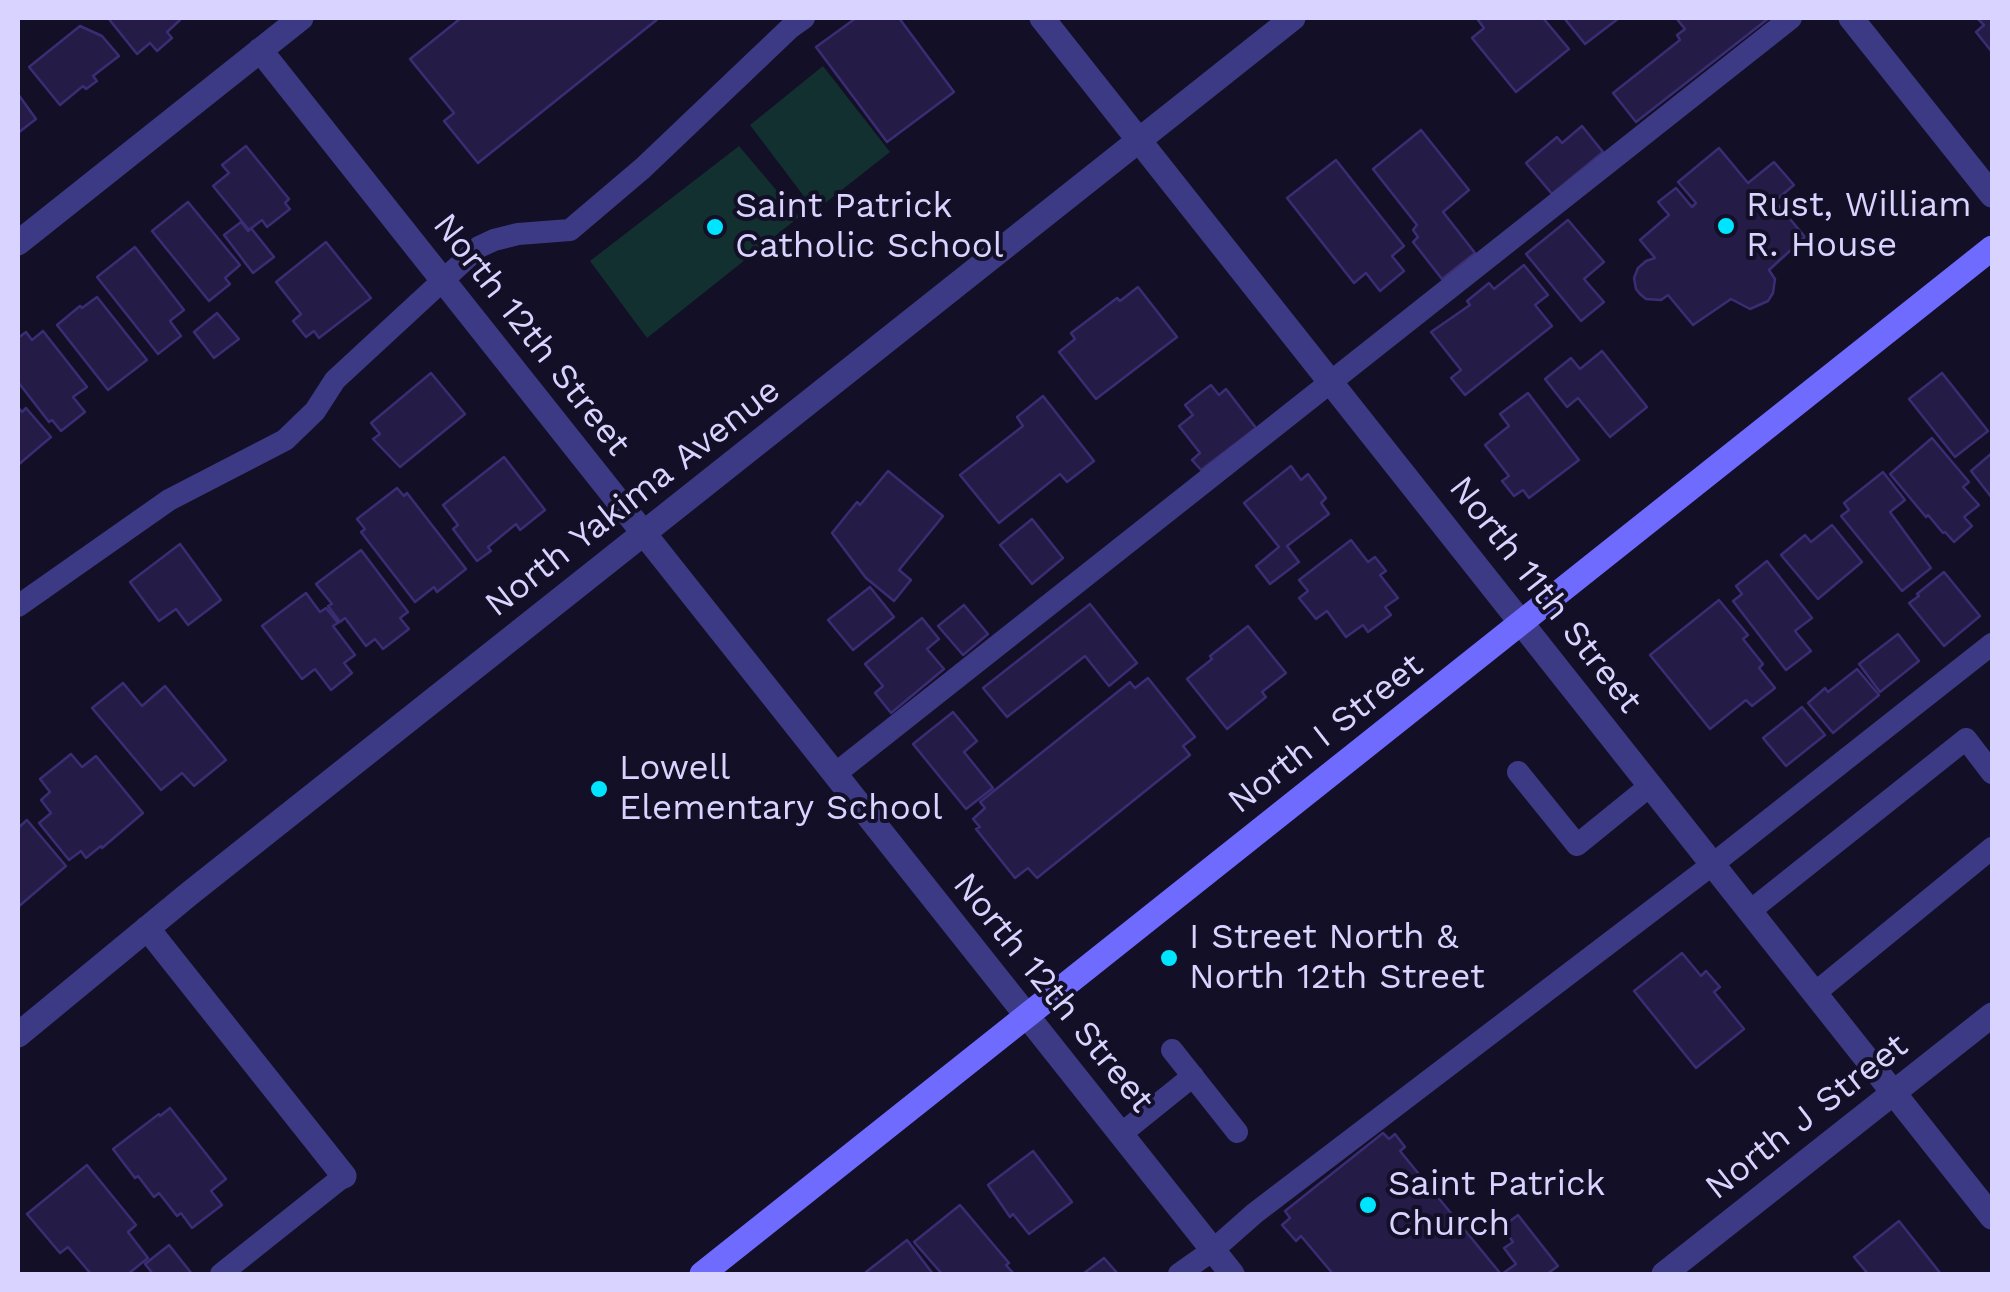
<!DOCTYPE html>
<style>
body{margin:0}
#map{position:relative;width:2010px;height:1292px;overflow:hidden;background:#130f26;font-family:"Work Sans",sans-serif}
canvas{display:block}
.frame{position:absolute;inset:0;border:20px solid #d9d4ff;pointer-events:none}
</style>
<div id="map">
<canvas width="2010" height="1292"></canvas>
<div class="frame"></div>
</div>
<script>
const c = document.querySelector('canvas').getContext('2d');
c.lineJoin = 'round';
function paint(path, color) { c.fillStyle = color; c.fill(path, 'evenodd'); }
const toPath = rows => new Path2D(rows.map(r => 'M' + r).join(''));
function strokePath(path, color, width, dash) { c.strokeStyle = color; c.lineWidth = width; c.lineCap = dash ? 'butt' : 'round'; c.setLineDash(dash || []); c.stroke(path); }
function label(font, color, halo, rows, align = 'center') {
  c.font = font + ' "Work Sans",sans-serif'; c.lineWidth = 8; c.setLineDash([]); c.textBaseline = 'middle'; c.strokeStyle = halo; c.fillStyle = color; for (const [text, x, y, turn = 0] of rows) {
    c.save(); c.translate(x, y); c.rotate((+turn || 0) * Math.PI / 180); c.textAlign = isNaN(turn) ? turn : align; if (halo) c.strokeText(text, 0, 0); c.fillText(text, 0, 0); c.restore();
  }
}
paint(toPath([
 [823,66,890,152,815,211,750,125],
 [739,146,799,217,647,338,590,261]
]), '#12302f');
const building = toPath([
 [108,18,178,18,180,20,167,32,172,38,157,51,150,43,137,54,108,18],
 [461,18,659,18,478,163,444,121,454,113,410,59,461,18],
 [856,18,899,18,954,92,887,142,816,47,856,18],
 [1480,18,1543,18,1569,49,1516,92,1472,38,1484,28,1478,20,1480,18],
 [1564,18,1619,18,1585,44,1564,18],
 [1676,18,1769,18,1636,122,1613,93,1680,40,1677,35,1685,29,1676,18],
 [1977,18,1992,18,1992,52,1976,32,1984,25,1977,18],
 [80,26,102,36,119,56,93,76,97,81,86,89,83,86,60,105,29,67,80,26],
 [18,94,36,119,18,133,18,94],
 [1582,126,1603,152,1552,194,1526,163,1557,137,1562,143,1582,126],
 [1421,130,1469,190,1443,212,1475,253,1442,279,1413,242,1418,237,1413,230,1417,225,1373,169,1421,130],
 [246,146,289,199,285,203,290,209,267,227,262,220,249,230,213,186,229,173,222,165,246,146],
 [1719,148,1748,183,1774,162,1794,185,1775,201,1805,237,1769,270,1775,279,1773,293,1768,301,1750,309,1731,299,1693,325,1668,295,1661,300,1646,299,1640,294,1636,289,1634,278,1638,268,1646,261,1655,258,1640,240,1669,215,1658,202,1676,188,1692,207,1696,203,1678,182,1719,148],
 [1336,160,1404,246,1392,256,1404,271,1380,291,1366,273,1354,283,1287,198,1336,160],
 [188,202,240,265,225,278,230,284,209,301,152,231,188,202],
 [1568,220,1604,262,1584,279,1604,302,1581,321,1526,254,1568,220],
 [241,222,248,231,251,228,274,257,253,273,224,235,241,222],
 [326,242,371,298,319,338,314,331,306,337,293,321,301,314,276,282,326,242],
 [135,247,184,310,170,321,181,336,158,354,97,277,135,247],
 [1524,265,1548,295,1535,305,1552,326,1465,395,1451,378,1461,370,1431,332,1470,305,1467,301,1489,283,1494,289,1524,265],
 [1138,287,1177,337,1096,399,1059,352,1075,339,1071,333,1117,298,1120,301,1138,287],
 [97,297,147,360,108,390,57,325,80,306,82,308,97,297],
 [217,313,239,339,214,358,194,332,217,313],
 [43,331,87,387,73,397,85,412,61,431,52,420,49,422,18,382,18,338,26,332,32,340,43,331],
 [1602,351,1647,407,1610,437,1578,398,1567,407,1545,379,1571,358,1580,369,1602,351],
 [431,373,465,414,400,467,373,439,380,434,371,423,431,373],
 [1942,373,1988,431,1955,457,1909,399,1942,373],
 [1211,385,1219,395,1226,389,1256,428,1201,470,1192,460,1200,453,1179,426,1193,415,1185,405,1211,385],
 [1528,393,1579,460,1529,498,1523,490,1514,496,1502,481,1509,476,1485,445,1509,426,1500,414,1528,393],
 [1043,396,1094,461,1067,482,1060,474,999,523,960,475,1023,426,1017,417,1043,396],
 [18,407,22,412,26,408,51,437,18,465,18,407],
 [1932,438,1969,482,1963,487,1979,505,1964,517,1972,526,1954,542,1945,532,1943,533,1928,515,1926,517,1890,474,1932,438],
 [1992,453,1992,498,1971,471,1992,453],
 [504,457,545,510,520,530,516,524,488,547,491,551,477,561,453,529,458,525,443,505,504,457],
 [1291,466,1301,480,1308,474,1326,498,1321,503,1329,514,1287,546,1299,562,1270,584,1256,566,1279,547,1244,503,1291,466],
 [888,471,943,516,899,570,911,580,894,601,866,578,832,533,857,502,860,505,888,471],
 [1883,472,1905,500,1890,512,1931,568,1902,591,1841,516,1849,510,1844,503,1883,472],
 [397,488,404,496,407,493,466,569,437,592,434,587,415,602,361,532,365,529,357,519,397,488],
 [1032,519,1063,558,1032,584,1000,545,1032,519],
 [1832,525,1862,562,1818,599,1781,555,1805,535,1811,542,1832,525],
 [1351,540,1368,562,1375,557,1386,571,1380,575,1398,598,1385,607,1391,615,1368,632,1363,625,1346,637,1327,611,1316,619,1299,598,1308,591,1299,580,1351,540],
 [180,544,221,600,188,625,176,609,159,621,130,582,180,544],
 [361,550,408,612,400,618,409,629,383,649,375,639,366,646,345,618,340,622,328,606,332,604,316,584,361,550],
 [1767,561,1812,618,1795,631,1811,651,1786,670,1733,601,1742,594,1736,586,1767,561],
 [1944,572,1980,616,1944,646,1909,603,1919,596,1917,594,1944,572],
 [870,587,894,617,853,650,828,620,870,587],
 [306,593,320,612,326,608,338,623,333,626,355,655,344,663,352,673,331,690,315,669,302,679,262,626,306,593],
 [1719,600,1748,635,1743,639,1763,664,1759,668,1775,688,1752,706,1746,700,1710,729,1650,655,1719,600],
 [1090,604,1137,663,1109,686,1085,656,1007,717,983,688,1090,604],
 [964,605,988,634,963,655,938,626,964,605],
 [922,618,939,639,927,649,944,669,891,713,875,693,883,686,865,664,922,618],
 [1248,626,1286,673,1262,692,1266,697,1227,729,1187,679,1212,659,1210,656,1248,626],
 [1898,634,1919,661,1880,692,1859,664,1898,634],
 [1857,669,1879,695,1833,733,1808,703,1825,688,1828,692,1857,669],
 [1148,678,1195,737,1183,746,1190,755,1037,878,1028,868,1015,878,976,829,980,827,973,819,985,808,980,802,1130,682,1135,688,1148,678],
 [123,683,142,706,165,686,226,760,194,786,182,773,161,790,92,708,123,683],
 [1802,707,1825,735,1786,766,1763,738,1802,707],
 [953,712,977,741,964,752,993,788,966,809,913,744,953,712],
 [71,754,82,767,96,756,143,813,102,848,101,846,86,858,81,851,69,860,39,823,51,813,41,800,50,792,40,779,71,754],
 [27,820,66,866,18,907,18,828,27,820],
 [1682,953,1701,976,1706,971,1720,987,1714,992,1744,1029,1696,1068,1634,991,1682,953],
 [170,1108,226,1179,211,1191,222,1205,192,1228,181,1213,177,1216,159,1193,154,1197,138,1176,135,1178,113,1149,159,1114,160,1116,170,1108],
 [1383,1133,1389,1139,1395,1134,1405,1147,1400,1151,1500,1273,1498,1274,1333,1274,1301,1236,1296,1241,1282,1225,1290,1218,1285,1211,1383,1133],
 [1033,1151,1072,1202,1029,1234,1013,1214,1010,1217,988,1185,1033,1151],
 [87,1165,136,1225,128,1232,148,1258,128,1274,91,1274,68,1247,60,1253,27,1214,87,1165],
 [960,1205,1009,1263,1006,1265,1014,1274,942,1274,914,1242,960,1205],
 [1518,1215,1558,1266,1547,1274,1502,1274,1516,1264,1504,1248,1513,1242,1502,1227,1518,1215],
 [1899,1221,1941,1274,1868,1274,1854,1257,1899,1221],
 [907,1240,933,1274,868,1274,866,1272,907,1240],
 [169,1245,192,1274,153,1274,145,1264,169,1245],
 [1104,1258,1118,1274,1083,1274,1104,1258]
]);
paint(building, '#241b47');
strokePath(building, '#3b2d73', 2.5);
strokePath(toPath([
 [18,606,169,500,285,440,315,411,335,380,479,247,494,240,518,234,570,230,643,168,790,28,804,18],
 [1518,772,1577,845,1651,785],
 [835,774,1791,18],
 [1750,911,1966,739,1992,773],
 [1815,993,1992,848],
 [1172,1050,1237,1132],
 [1121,1134,1193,1076],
 [221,1274,344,1176],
 [1179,1274,1213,1250,1255,1213,1713,864,1992,644]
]), '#3d3a85', 22);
strokePath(toPath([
 [1042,18,1992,1217],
 [1851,18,1992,195],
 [260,50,1232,1274],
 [18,243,301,18],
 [147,928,344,1176],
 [18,1035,189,894,1293,18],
 [1664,1274,1992,1015]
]), '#3d3a85', 25);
strokePath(toPath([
 [702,1274,1992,248]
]), '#6f6bff', 25);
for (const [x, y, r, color] of [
 [1726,226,10,"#00e5ff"],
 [715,227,10,"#00e5ff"],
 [599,789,10,"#00e5ff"],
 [1169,958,10,"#00e5ff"],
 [1368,1205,10,"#00e5ff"]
]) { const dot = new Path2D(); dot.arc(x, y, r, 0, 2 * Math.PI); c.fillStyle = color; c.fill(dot); strokePath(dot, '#130f26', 4); }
label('35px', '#d9d4ff', '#130f26', [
 ["Rust, William",1746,206],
 ["R. House",1746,246],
 ["Saint Patrick",735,207],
 ["Catholic School",735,247],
 ["Lowell",619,769],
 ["Elementary School",619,809],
 ["I Street North &",1189,938],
 ["North 12th Street",1189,978],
 ["Saint Patrick",1388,1185],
 ["Church",1388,1225]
], 'left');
label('35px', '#d9d4ff', '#130f26', [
 ["North 12th Street",531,335,52],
 ["North Yakima Avenue",633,498,-38],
 ["North 11th Street",1545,595,52],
 ["North I Street",1326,734,-38],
 ["North 12th Street",1053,993,51],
 ["North J Street",1807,1117,-38]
]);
</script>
